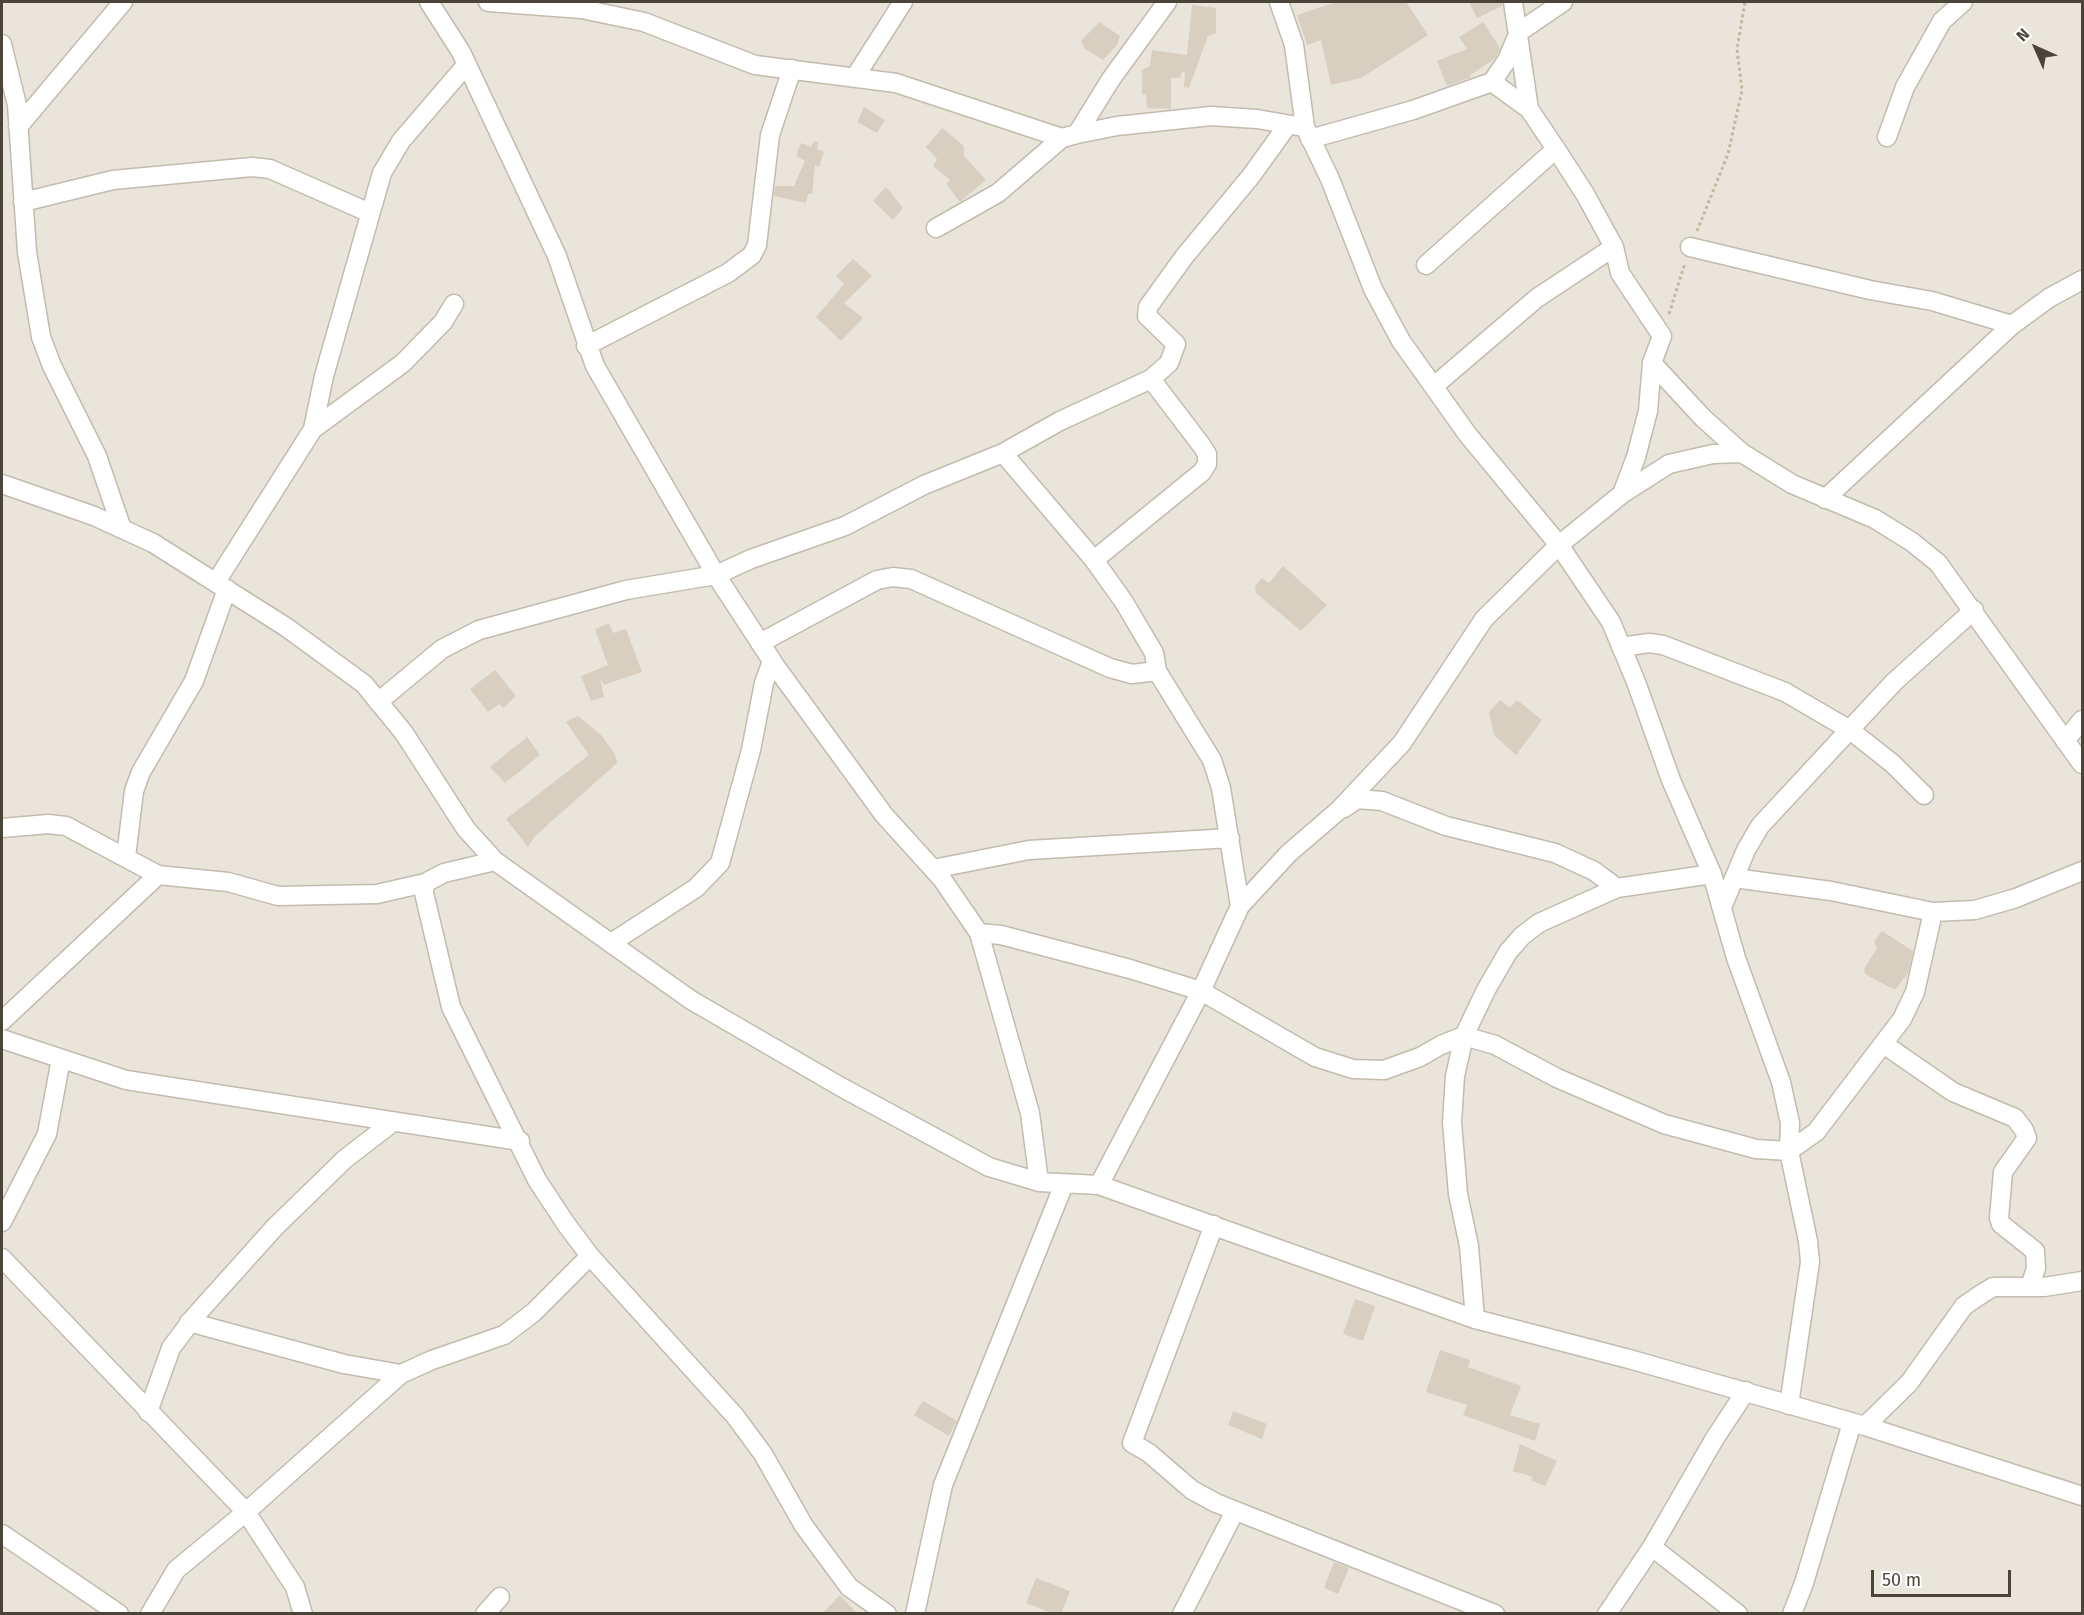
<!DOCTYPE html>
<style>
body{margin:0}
#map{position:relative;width:2084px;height:1615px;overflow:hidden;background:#f6f3ec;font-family:"Fira Sans",sans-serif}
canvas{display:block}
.frame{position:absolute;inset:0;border:3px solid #4b4439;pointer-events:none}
.north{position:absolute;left:2006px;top:18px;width:60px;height:60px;-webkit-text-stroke:4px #fff;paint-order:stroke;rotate:315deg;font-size:16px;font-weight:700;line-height:24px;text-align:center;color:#4b4439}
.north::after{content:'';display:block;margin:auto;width:21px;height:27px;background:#4b4439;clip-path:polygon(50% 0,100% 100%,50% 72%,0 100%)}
.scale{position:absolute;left:1871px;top:1570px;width:140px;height:27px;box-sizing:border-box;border:3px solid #4b4439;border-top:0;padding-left:8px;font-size:18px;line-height:21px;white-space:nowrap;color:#4b4439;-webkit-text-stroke:4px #fff;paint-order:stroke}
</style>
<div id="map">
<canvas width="2084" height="1615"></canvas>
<div class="frame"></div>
<div class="north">N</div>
<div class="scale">50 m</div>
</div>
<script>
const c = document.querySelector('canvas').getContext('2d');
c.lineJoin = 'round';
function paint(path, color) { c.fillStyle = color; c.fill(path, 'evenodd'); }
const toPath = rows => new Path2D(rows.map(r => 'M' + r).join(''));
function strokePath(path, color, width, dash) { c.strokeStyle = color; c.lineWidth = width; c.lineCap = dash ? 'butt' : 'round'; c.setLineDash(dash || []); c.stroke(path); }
paint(toPath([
 [2,2,2082,2,2082,1613,2,1613]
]), '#eae5da');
paint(toPath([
 [1336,2,1406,2,1428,35,1361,78,1331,85,1321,40,1307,45,1297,15],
 [1469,2,1502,2,1502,6,1477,18],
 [1192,5,1216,8,1216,33,1208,36,1189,88,1184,87,1185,72,1182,72,1180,78,1171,78,1171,109,1147,108,1146,94,1142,95,1142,70,1150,66,1152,50,1187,55],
 [1099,22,1120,36,1117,45,1103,60,1084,48,1081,41],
 [1483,22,1500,48,1497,55,1493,60,1470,75,1471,77,1447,86,1437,61,1467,49,1459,37],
 [864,107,885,120,877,133,857,122],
 [942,128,964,146,964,156,986,180,960,202,946,184,950,180,933,166,937,159,926,147],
 [814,141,818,142,817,149,824,152,819,167,815,165,812,194,808,194,806,203,774,196,775,186,794,186,805,161,796,156,801,143,811,147],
 [886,187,903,208,893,220,873,201],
 [853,259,872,276,844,303,863,318,841,341,816,317,844,284,836,276],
 [1283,566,1327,605,1301,631,1256,593,1255,586,1262,578,1269,583],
 [609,623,613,633,626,629,642,672,604,685,600,678,604,697,591,701,581,676,608,665,595,629],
 [495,670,516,696,503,708,499,704,488,712,470,689],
 [1500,700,1510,708,1517,700,1542,720,1516,755,1494,735,1489,712],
 [578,716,601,735,615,754,617,763,534,837,528,847,506,819,589,755,566,722],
 [527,737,540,755,505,783,490,767],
 [1882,931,1913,951,1908,973,1895,990,1865,974,1864,969,1877,948,1874,942],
 [1355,1299,1375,1306,1363,1341,1343,1334],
 [1440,1350,1470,1360,1468,1367,1521,1386,1510,1415,1540,1424,1535,1441,1463,1415,1467,1405,1426,1392],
 [923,1401,957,1421,949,1436,914,1415],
 [1233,1411,1267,1424,1262,1439,1228,1425],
 [1520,1444,1557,1461,1545,1486,1531,1480,1533,1477,1513,1471],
 [1334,1562,1349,1568,1338,1594,1324,1588],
 [1036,1578,1070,1591,1061,1614,1054,1614,1026,1603],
 [840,1595,857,1614,822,1614]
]), '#d8cfc1');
const minor = toPath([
 [429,2,461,52,557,256,595,366,716,575,776,667,884,815,942,879,979,933,1030,1113,1039,1182],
 [488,2,582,9,644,22,755,65,896,83,1062,138],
 [1279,2,1294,45,1305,127,1330,179,1373,289,1401,341,1468,435,1559,545,1611,622,1636,682,1671,780,1712,874,1736,958,1781,1082,1790,1123,1789,1151,1808,1241,1810,1262,1789,1405],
 [1513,2,1529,109],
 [2,44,17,105,27,252,41,337,52,366,97,456,122,529],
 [855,77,903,2],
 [1492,82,1529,109,1556,149,1585,194,1614,247,1620,273,1662,336,1652,363,1648,411,1636,457,1622,494],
 [18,127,123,2],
 [1077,134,1111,79,1167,2],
 [1887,137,1905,87,1942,21,1963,2],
 [1310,139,1413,110,1492,82,1507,60,1519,32,1563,2],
 [23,202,113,180,252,167,270,169,370,213],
 [936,228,998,193,1062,138,1077,134,1117,126,1211,116,1257,119,1297,126],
 [1690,247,1870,290,1932,301,2012,325],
 [1426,265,1556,149],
 [586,346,728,273,752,255,757,245,770,135,792,69],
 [1652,363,1703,418,1742,453,1792,484,1875,519,1912,542,1938,563,2082,764],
 [1434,386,1537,298,1614,247],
 [313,429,403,363,443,322,454,304],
 [1003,453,1094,560,1124,602,1154,653,1157,671,1212,760,1221,788,1240,906],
 [2,484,94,516,153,543,286,627,364,684,404,733,466,829,495,861,691,1000,841,1087,989,1167,1039,1182,1099,1185,1475,1319,1629,1359,1865,1426,2082,1496],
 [1825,499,2012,325,2049,298,2082,280],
 [1094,560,1202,472,1207,464,1207,454,1202,446,1151,379],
 [216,582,313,429,324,376,382,173,401,141,467,64],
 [760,643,877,580,893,577,911,579,1110,668,1132,674,1157,671],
 [1621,647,1649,643,1663,645,1785,692,1850,730,1893,764,1924,795],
 [378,702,442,649,479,630,626,590,716,575,751,559,845,526,924,485,1003,453,1060,421,1151,379,1169,363,1176,344,1147,316,1148,307,1184,257,1251,176,1287,126],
 [2065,741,2082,720],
 [1344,808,1357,799,1382,801,1446,826,1555,853,1594,871,1617,888],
 [2,828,48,824,66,826,158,875],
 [126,857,134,791,141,772,194,681,227,589],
 [933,869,1029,850,1230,838],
 [1734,878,1831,891,1933,912,1975,910,2016,898,2082,871],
 [425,883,424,893,451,1007,537,1180,566,1224,590,1256,735,1416,763,1454,804,1526,849,1587,887,1614],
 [1723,905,1746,850,1760,826,1894,682,1974,610],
 [979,933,1001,935,1130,969,1201,991,1315,1057,1353,1069,1384,1070,1420,1057,1441,1045,1464,1036,1495,1045,1557,1078,1664,1124,1756,1149,1789,1151,1816,1132,1902,1019,1915,992,1933,912],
 [611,943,696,888,720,863,751,750,764,683,772,661],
 [2,1021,158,875,228,882,278,896,377,894,425,883,444,873,495,861],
 [2,1039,126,1080,520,1141],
 [1885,1045,1953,1092,2015,1118,2024,1130,2027,1138,2003,1172,1999,1218,2001,1224,2035,1251,2036,1268,2030,1287],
 [1099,1185,1201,991,1240,906,1289,853,1339,810,1402,743,1484,619,1559,545,1622,494,1669,464,1713,454,1742,453],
 [2,1222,47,1134,61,1059],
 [1214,1225,1132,1443,1149,1453,1192,1490,1216,1503,1495,1614],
 [2,1258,246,1512,295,1587,303,1614],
 [1475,1319,1469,1246,1458,1194,1452,1122,1455,1076,1464,1036,1486,990,1508,952,1522,936,1539,923,1617,888,1712,874],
 [189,1322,344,1364,401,1374],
 [148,1412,171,1348,195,1316,275,1227,345,1159,393,1122],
 [1865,1426,1909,1383,1964,1306,1980,1295,1993,1287,2044,1287,2082,1281],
 [2,1534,119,1614],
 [1652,1547,1738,1614],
 [150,1614,176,1570,246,1512,401,1374,432,1360,504,1335,534,1312,590,1256],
 [485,1614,500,1597],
 [915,1614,943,1485,1064,1184],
 [1182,1614,1235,1511],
 [1607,1614,1652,1547,1715,1438,1746,1391],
 [1792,1614,1804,1583,1852,1423]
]);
strokePath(minor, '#c2bbae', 21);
strokePath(toPath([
 [1697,231,1728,154,1742,90,1737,49,1745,2],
 [1669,314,1685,263]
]), '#c4b79f', 3, [3, 3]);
strokePath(minor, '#fff', 18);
</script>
